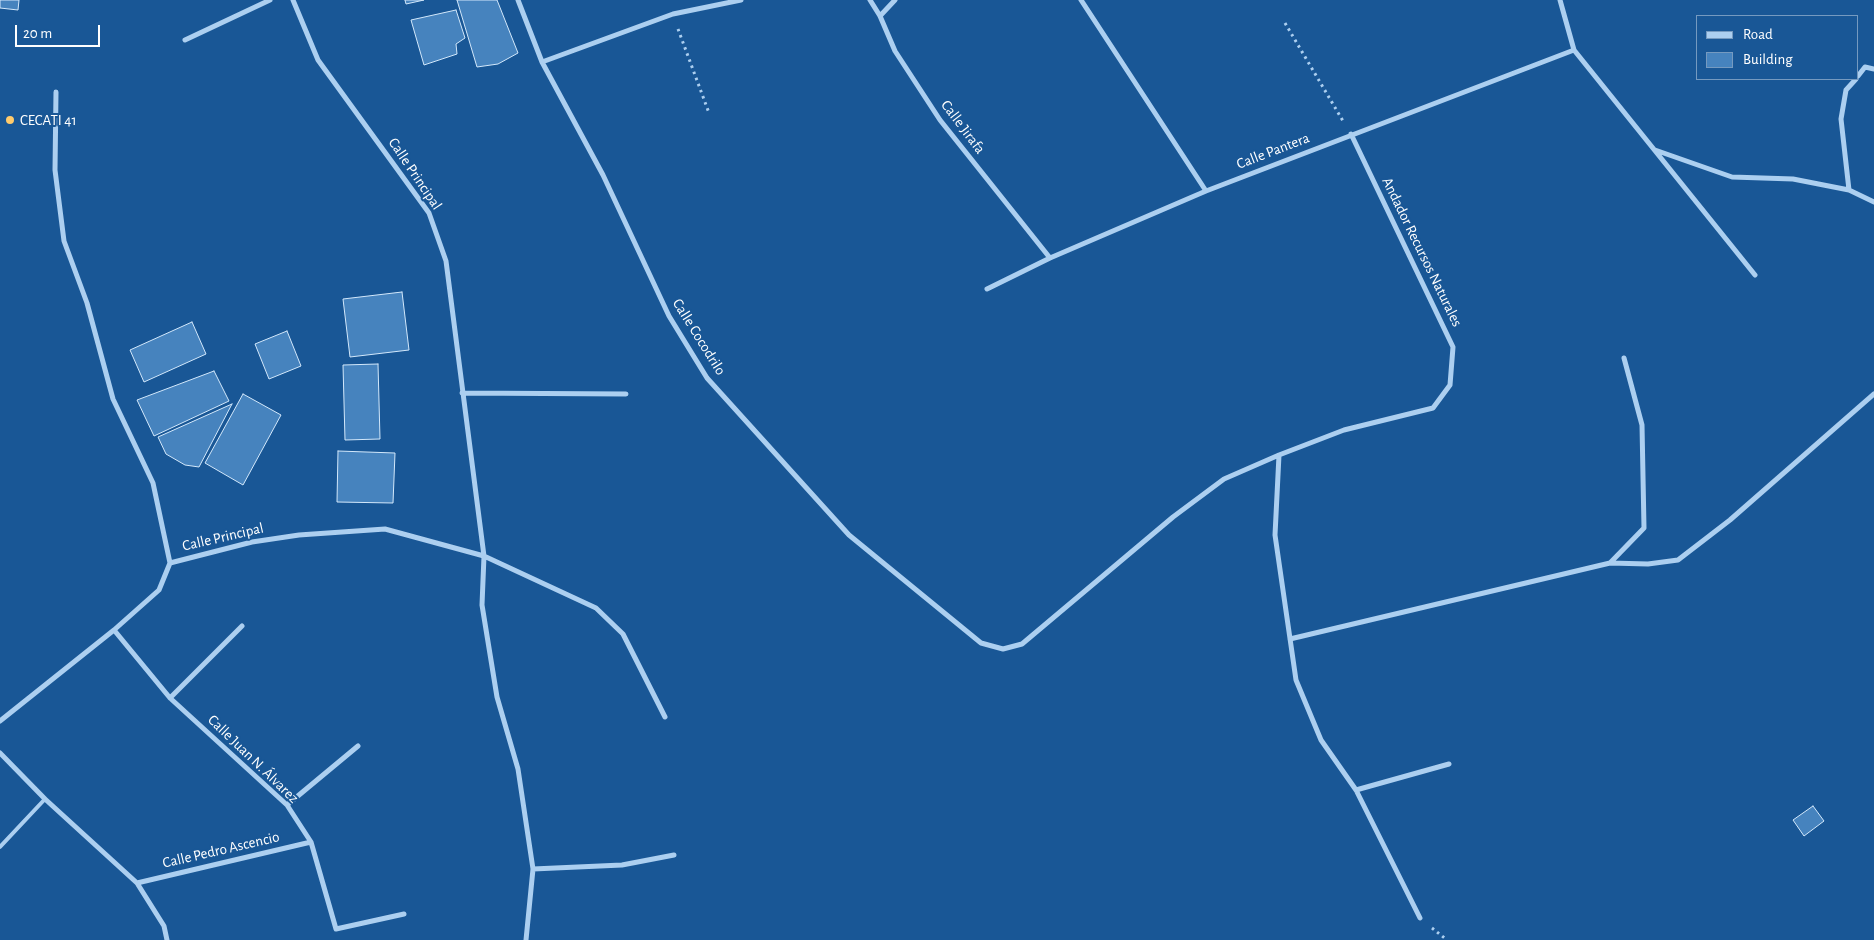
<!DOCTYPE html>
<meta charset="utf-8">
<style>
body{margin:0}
#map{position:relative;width:1874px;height:940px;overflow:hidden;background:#195796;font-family:"Alegreya Sans",sans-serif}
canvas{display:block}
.legend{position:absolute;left:1696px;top:15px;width:162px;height:65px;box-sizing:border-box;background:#195796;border:1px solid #759ac0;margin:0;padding:6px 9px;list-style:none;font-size:15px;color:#fff}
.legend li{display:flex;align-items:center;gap:10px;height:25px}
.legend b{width:25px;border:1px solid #759ac0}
.scale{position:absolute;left:15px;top:25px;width:85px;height:22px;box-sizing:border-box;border:2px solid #fff;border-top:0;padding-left:6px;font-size:15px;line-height:18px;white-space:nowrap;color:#fff;-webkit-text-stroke:4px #195796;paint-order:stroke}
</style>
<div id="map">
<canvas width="1874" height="940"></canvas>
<ul class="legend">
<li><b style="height:6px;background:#accff0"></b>Road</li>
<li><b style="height:14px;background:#4683be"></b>Building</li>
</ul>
<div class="scale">20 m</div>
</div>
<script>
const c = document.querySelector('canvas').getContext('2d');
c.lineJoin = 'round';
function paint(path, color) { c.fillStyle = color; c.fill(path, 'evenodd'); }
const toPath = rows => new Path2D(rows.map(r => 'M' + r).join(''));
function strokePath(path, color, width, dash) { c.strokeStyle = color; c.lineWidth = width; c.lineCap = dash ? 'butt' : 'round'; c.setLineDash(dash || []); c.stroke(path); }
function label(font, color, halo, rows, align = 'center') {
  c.font = font + ' "Alegreya Sans",sans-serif'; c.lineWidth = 4; c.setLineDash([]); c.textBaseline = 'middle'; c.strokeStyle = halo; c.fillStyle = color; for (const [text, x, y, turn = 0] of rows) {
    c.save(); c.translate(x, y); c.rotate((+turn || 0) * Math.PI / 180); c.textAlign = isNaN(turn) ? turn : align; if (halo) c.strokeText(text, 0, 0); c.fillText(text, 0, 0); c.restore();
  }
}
const building = toPath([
 [0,0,19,0,18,10,0,8,0,0],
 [405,0,424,0,406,4,405,0],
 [457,0,497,0,518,53,498,64,477,67,457,0],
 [456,10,465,38,456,44,457,54,424,65,411,20,456,10],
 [402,292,409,350,350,357,343,299,402,292],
 [192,322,206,354,144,382,130,350,192,322],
 [287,331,301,366,269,379,255,344,287,331],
 [378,364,380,439,345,440,343,365,378,364],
 [214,371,229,401,154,436,137,400,214,371],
 [243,394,281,415,243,485,205,463,243,394],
 [232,404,199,467,185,465,166,454,158,437,232,404],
 [338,451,395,453,393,503,337,502,338,451],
 [1813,806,1824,821,1804,836,1793,820,1813,806]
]);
paint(building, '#4683be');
strokePath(building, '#d3e8fb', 1);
strokePath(toPath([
 [1285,23,1343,121],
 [678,29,709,113],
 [1432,928,1447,940]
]), '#accff0', 3, [2.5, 4]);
strokePath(toPath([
 [0,847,45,799]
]), '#accff0', 4);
strokePath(toPath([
 [293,0,318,60,429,213,446,261,484,556,482,605,497,697,518,769,533,869,526,940],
 [518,0,542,62,603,175,669,316,707,378,849,535,981,643,1003,649,1022,644,1173,517,1224,479,1279,455,1344,430,1433,408,1450,385,1453,347,1351,134],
 [870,0,880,16,895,51,940,120,1050,258],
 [1081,0,1206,191],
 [1560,0,1574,50,1755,275],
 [880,16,895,0],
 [185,40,270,0],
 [542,62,673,14,741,0],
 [1858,76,1865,67,1874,69],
 [56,92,55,170,64,241,87,303,113,399,153,483,170,563],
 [1655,150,1732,177,1793,179,1849,190,1874,202],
 [1849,190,1841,119,1846,90,1856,79],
 [987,289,1050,258,1206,191,1574,50],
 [462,393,626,394],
 [1279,455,1275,535,1296,680,1321,740,1356,790,1420,918],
 [1610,563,1648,564,1678,560,1730,520,1874,394],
 [114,630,170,698,287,805,311,842,336,929,404,914],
 [1290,639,1610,563,1644,528,1642,425,1624,358],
 [170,698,242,626],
 [0,721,114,630,159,590,170,563,252,542,299,535,385,529,484,556,596,608,623,634,665,717],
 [0,753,45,799,137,883,164,926,167,940],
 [1356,790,1449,764],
 [287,805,358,746],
 [533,869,622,865,674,855],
 [137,883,311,842]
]), '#accff0', 5);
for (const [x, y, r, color] of [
 [10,120,5,"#ffcb6c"]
]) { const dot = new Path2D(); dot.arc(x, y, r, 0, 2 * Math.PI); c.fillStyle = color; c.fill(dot); strokePath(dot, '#195796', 2); }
label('15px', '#fff', '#195796', [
 ["CECATI 41",20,120]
], 'left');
label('15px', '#fff', '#195796', [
 ["Calle Jirafa",963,127,53],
 ["Calle Pantera",1273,151,-21],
 ["Calle Principal",415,174,56],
 ["Andador Recursos Naturales",1422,252,64],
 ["Calle Cocodrilo",699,337,58],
 ["Calle Principal",223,537,-13],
 ["Calle Juan N. Álvarez",253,759,44],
 ["Calle Pedro Ascencio",221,850,-13]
]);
</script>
